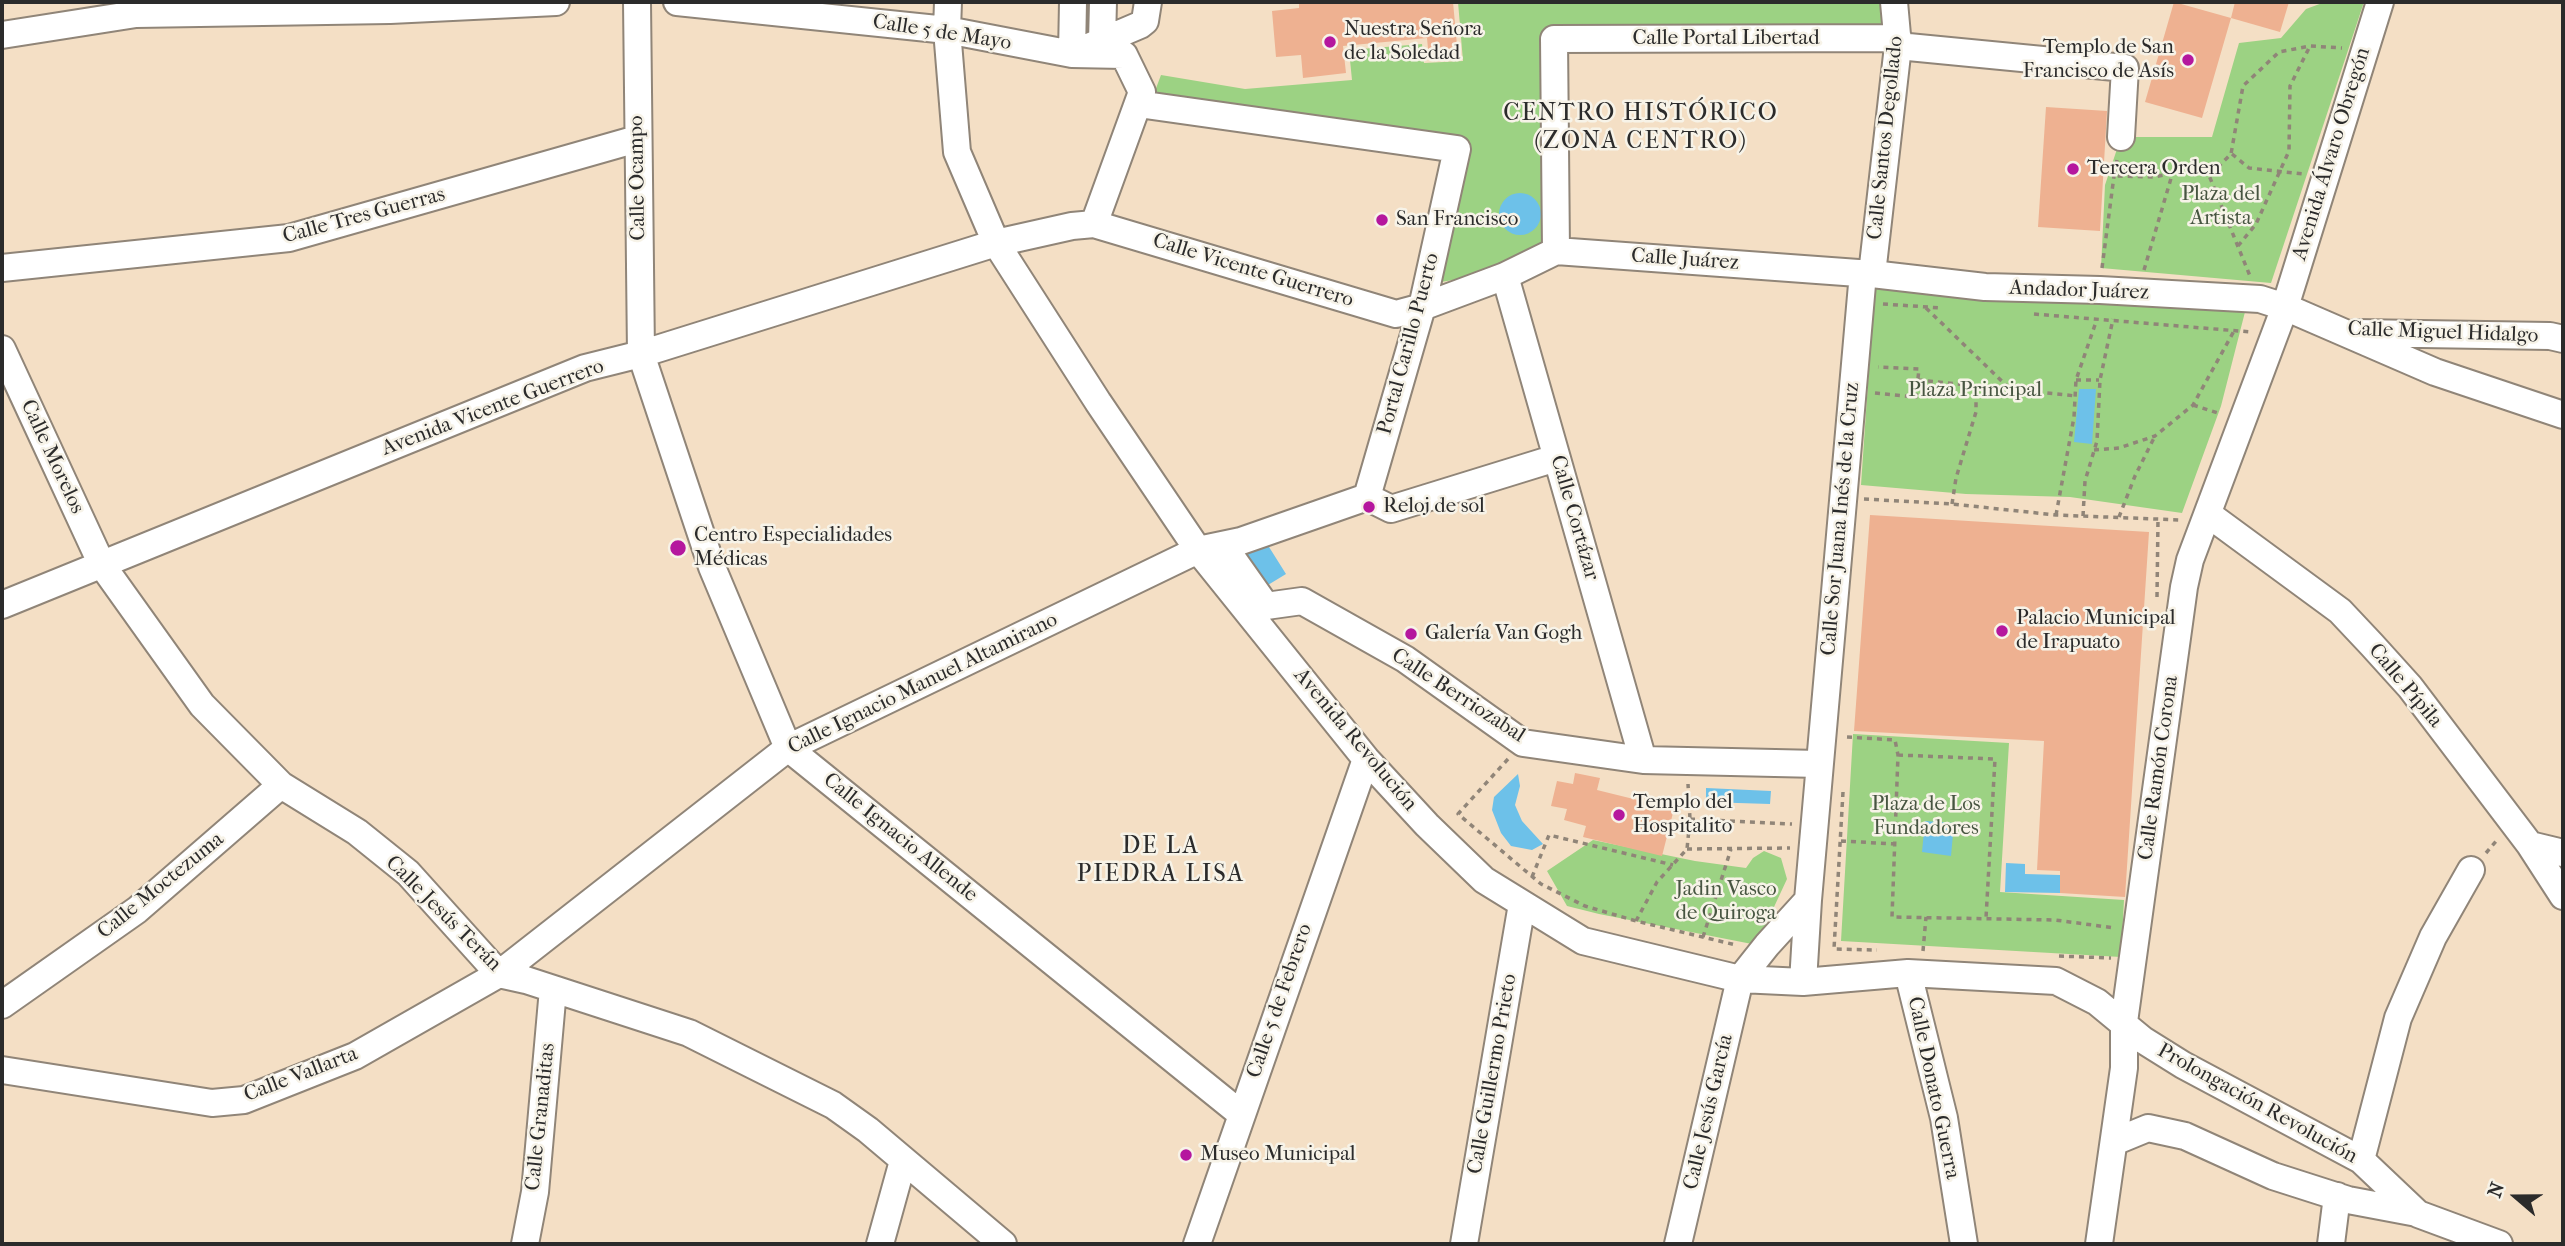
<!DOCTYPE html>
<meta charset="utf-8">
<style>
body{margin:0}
#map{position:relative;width:2565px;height:1246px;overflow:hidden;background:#f4dfc5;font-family:"IM FELL French Canon",serif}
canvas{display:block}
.frame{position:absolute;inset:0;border:4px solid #2b2b2b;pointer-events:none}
.north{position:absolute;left:2481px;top:1162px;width:70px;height:70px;-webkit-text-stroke:5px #f7f3e8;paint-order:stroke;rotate:290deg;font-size:19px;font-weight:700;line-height:28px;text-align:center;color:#2b2b2b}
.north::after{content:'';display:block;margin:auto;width:24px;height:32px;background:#2b2b2b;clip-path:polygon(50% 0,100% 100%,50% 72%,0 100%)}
</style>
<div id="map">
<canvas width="2565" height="1246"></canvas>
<div class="frame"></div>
<div class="north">N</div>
</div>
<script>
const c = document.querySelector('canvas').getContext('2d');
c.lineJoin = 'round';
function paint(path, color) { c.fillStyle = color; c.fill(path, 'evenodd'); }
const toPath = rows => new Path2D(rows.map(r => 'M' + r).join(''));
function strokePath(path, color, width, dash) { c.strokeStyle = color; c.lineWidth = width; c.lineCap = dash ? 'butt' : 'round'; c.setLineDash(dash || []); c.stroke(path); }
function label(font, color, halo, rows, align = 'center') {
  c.font = font + ' "IM FELL French Canon",serif'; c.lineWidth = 5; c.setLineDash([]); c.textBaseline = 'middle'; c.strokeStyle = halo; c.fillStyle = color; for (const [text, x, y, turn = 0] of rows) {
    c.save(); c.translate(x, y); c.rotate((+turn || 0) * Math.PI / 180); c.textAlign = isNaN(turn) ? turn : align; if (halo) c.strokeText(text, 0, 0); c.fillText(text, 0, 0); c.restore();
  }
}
paint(toPath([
 [1458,2,1888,2,1888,30,1553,27,1552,241,1495,273,1435,283,1457,149,1159,102,1155,91,1161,75,1245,89,1352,80,1349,50,1422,44,1424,63,1463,61],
 [2325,2,2364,2,2271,283,2101,268,2105,185,2121,137,2212,137,2239,43,2281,38,2306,9],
 [1875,281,2246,308,2221,406,2182,513,2070,497,1966,494,1861,485],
 [1853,734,2009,743,2000,892,2124,900,2121,957,1841,941],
 [1593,840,1695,861,1746,868,1753,858,1764,851,1781,858,1787,879,1761,935,1752,944,1599,914,1567,906,1547,871]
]), '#9cd283');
paint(toPath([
 '1499 214a21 21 0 1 1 42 0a21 21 0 1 1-42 0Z',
 [2079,389,2096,389,2092,444,2074,442],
 [1264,539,1286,574,1263,588,1242,553],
 [1518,774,1520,786,1515,805,1522,821,1543,844,1532,850,1511,846,1501,833,1492,810,1494,797],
 [1706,788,1771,791,1770,804,1706,802],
 [1925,821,1954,823,1951,856,1922,852],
 [2006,863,2025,864,2025,874,2060,875,2060,893,2005,892]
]), '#6dc1e9');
paint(toPath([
 [1299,2,1453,2,1458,56,1429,59,1427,38,1343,46,1346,73,1303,78,1301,55,1276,57,1272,11,1299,8],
 [2174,2,2231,18,2202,118,2145,102],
 [2235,2,2289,2,2280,32,2231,18],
 [2046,107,2107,111,2100,231,2038,227],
 [1870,515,2149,532,2125,897,2060,893,2060,871,2037,870,2044,741,1854,731],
 [1575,773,1600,778,1597,790,1674,809,1662,856,1583,837,1586,826,1564,820,1567,809,1551,806,1557,781,1573,784]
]), '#eeb191');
const minor = toPath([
 [637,2,641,354,712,567,788,748,1241,1114],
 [677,2,947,30,1072,54,1124,55],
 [948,2,947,30,957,152,996,243,1098,402,1198,550,1366,759,1427,825,1484,880,1583,941,1740,979,1803,982,1908,973,2056,981,2097,1002,2143,1040,2183,1065,2361,1160,2418,1214,2499,1244],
 [1073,2,1072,54,1140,25,1145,21,1148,2],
 [2,35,136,14,390,10,556,2],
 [1102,41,1103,2],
 [1898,46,2125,68,2121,137],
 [1138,104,1457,149,1422,307,1367,497],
 [1094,224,1142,92,1124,55],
 [1556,251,1554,39,1898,38],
 [2,268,289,238,637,139],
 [1872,274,1898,46,1894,2],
 [1505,276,1643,760],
 [2356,333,2550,336,2563,339],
 [2,349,102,565,202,705,281,785,357,832,408,873,499,974,526,980,689,1033,833,1105,868,1130,1003,1244],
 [2208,514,2340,611,2372,645,2410,687,2530,845,2563,896],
 [1223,545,1266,606,1302,601,1405,659,1523,743,1643,760,1819,764],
 [2,605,585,368,641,354,996,243,1072,226,1094,224,1396,314,1422,307,1505,276,1556,251,1872,274,1985,287,2100,290,2260,299,2285,307,2435,372,2563,415],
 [2530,845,2563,853],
 [1908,973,1944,1118,1964,1244],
 [1803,982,1808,900,1863,273],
 [2,1005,137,910,281,785],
 [2,1070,212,1103,244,1100,355,1056,499,974,788,748,1198,550,1241,541,1367,497,1391,509,1556,458],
 [2114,1142,2148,1128,2185,1136,2273,1176,2348,1200,2417,1213],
 [2361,1160,2398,1018,2433,937,2471,870],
 [525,1244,535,1192,553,989],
 [880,1244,903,1161],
 [1197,1244,1366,759],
 [1464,1244,1522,904],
 [1678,1244,1740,979,1767,945,1808,900],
 [2099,1244,2124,1068,2124,1022,2184,587,2190,560,2285,307,2380,2],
 [2331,1244,2337,1196]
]);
strokePath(minor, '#908578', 30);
strokePath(toPath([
 [2232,154,2249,168,2303,174],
 [2117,160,2114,176,2153,177,2220,165,2231,154,2243,86,2279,52,2310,46,2342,48],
 [2206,168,2250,276],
 [2238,246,2256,224,2289,151,2290,86,2310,46],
 [2102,268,2114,176],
 [2144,270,2172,175],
 [1883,304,1942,308],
 [1926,308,2009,388],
 [2034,314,2251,332],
 [1918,380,2076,396],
 [2076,380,2099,380],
 [1875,393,1916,397,1919,369,1878,367],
 [2193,405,2221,414],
 [2094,450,2119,448,2155,436,2193,405,2234,331],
 [1864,499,1952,504,2056,515,2181,520],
 [1952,504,1956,478,1976,412,1976,385],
 [2056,515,2074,417,2076,380,2097,319],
 [2083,516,2085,481,2097,441,2100,380,2113,319],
 [2119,517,2135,476,2155,436],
 [2157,597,2158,519],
 [1847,737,1895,740,1898,755,1892,917,2055,920,2115,928],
 [1898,755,1995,759,1986,918],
 [1508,759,1458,814,1541,884,1585,906,1636,921,1736,945],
 [1843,792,1834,949,1877,950],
 [1690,819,1792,824],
 [1841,841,1896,844],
 [1687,849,1790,848],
 [2486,853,2497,840],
 [1532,877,1549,835,1673,865],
 [1636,921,1657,882,1687,849,1690,819,1688,784],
 [1703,937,1731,849],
 [1923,951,1926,917],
 [2059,956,2111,958]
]), '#908578', 3.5, [5, 5]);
strokePath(minor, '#fff', 26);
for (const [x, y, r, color] of [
 [1330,42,7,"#b5179e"],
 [2188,60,7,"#b5179e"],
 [2073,169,7,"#b5179e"],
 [1382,220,7,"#b5179e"],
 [1369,507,7,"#b5179e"],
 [678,548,9,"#b5179e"],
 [2002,631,7,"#b5179e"],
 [1411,634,7,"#b5179e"],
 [1619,815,7,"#b5179e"],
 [1186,1155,7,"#b5179e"]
]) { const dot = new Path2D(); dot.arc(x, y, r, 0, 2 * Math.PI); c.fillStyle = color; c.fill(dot); strokePath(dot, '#f7f3e8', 2.5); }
label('21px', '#2b2b2b', '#f7f3e8', [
 ["Nuestra Señora",1344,30],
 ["de la Soledad",1344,54],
 ["Templo de San",2174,48,"right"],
 ["Francisco de Asís",2174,72,"right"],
 ["Tercera Orden",2087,169],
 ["San Francisco",1396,220],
 ["Reloj de sol",1383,507],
 ["Centro Especialidades",694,536],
 ["Médicas",694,560],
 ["Palacio Municipal",2016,619],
 ["de Irapuato",2016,643],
 ["Galería Van Gogh",1425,634],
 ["Templo del",1633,803],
 ["Hospitalito",1633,827],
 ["Museo Municipal",1200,1155]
], 'left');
label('21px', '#2b2b2b', '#f7f3e8', [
 ["Calle 5 de Mayo",942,33,9],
 ["Calle Portal Libertad",1726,39],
 ["Calle Santos Degollado",1886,138,-84],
 ["Avenida Álvaro Obregón",2332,154,-73],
 ["Calle Ocampo",638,178,-91],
 ["Calle Tres Guerras",364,216,-15],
 ["Calle Juárez",1685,260,4],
 ["Calle Vicente Guerrero",1253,271,17],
 ["Andador Juárez",2079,291,2],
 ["Calle Miguel Hidalgo",2443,333,2],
 ["Portal Carillo Puerto",1409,344,-75],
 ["Avenida Vicente Guerrero",493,408,-21],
 ["Calle Morelos",52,457,65],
 ["Calle Cortázar",1574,518,74],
 ["Calle Sor Juana Inés de la Cruz",1841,519,-85],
 ["Calle Ignacio Manuel Altamirano",923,684,-26],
 ["Calle Pípila",2405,686,50],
 ["Calle Berriozabal",1458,696,33],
 ["Avenida Revolución",1355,740,50],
 ["Calle Ramón Corona",2159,768,-82],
 ["Calle Ignacio Allende",900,838,39],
 ["Calle Moctezuma",161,886,-39],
 ["Calle Jesús Terán",443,914,45],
 ["Calle 5 de Febrero",1280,1001,-71],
 ["Calle Guillermo Prieto",1493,1074,-80],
 ["Calle Vallarta",301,1075,-21],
 ["Calle Donato Guerra",1933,1088,78],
 ["Prolongación Revolución",2257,1104,29],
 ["Calle Jesús García",1709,1112,-77],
 ["Calle Granaditas",541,1117,-84]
]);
label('21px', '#475541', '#f7f3e8', [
 ["Plaza del",2221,195],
 ["Artista",2221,219],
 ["Plaza Principal",1975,391],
 ["Plaza de Los",1926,805],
 ["Fundadores",1926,829],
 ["Jadin Vasco",1726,890],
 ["de Quiroga",1726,914]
]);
c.letterSpacing = '2px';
label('24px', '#2b2b2b', '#f7f3e8', [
 ["CENTRO HISTÓRICO",1641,114],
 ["(ZONA CENTRO)",1641,142],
 ["DE LA",1161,847],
 ["PIEDRA LISA",1161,875]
]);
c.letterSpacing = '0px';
</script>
